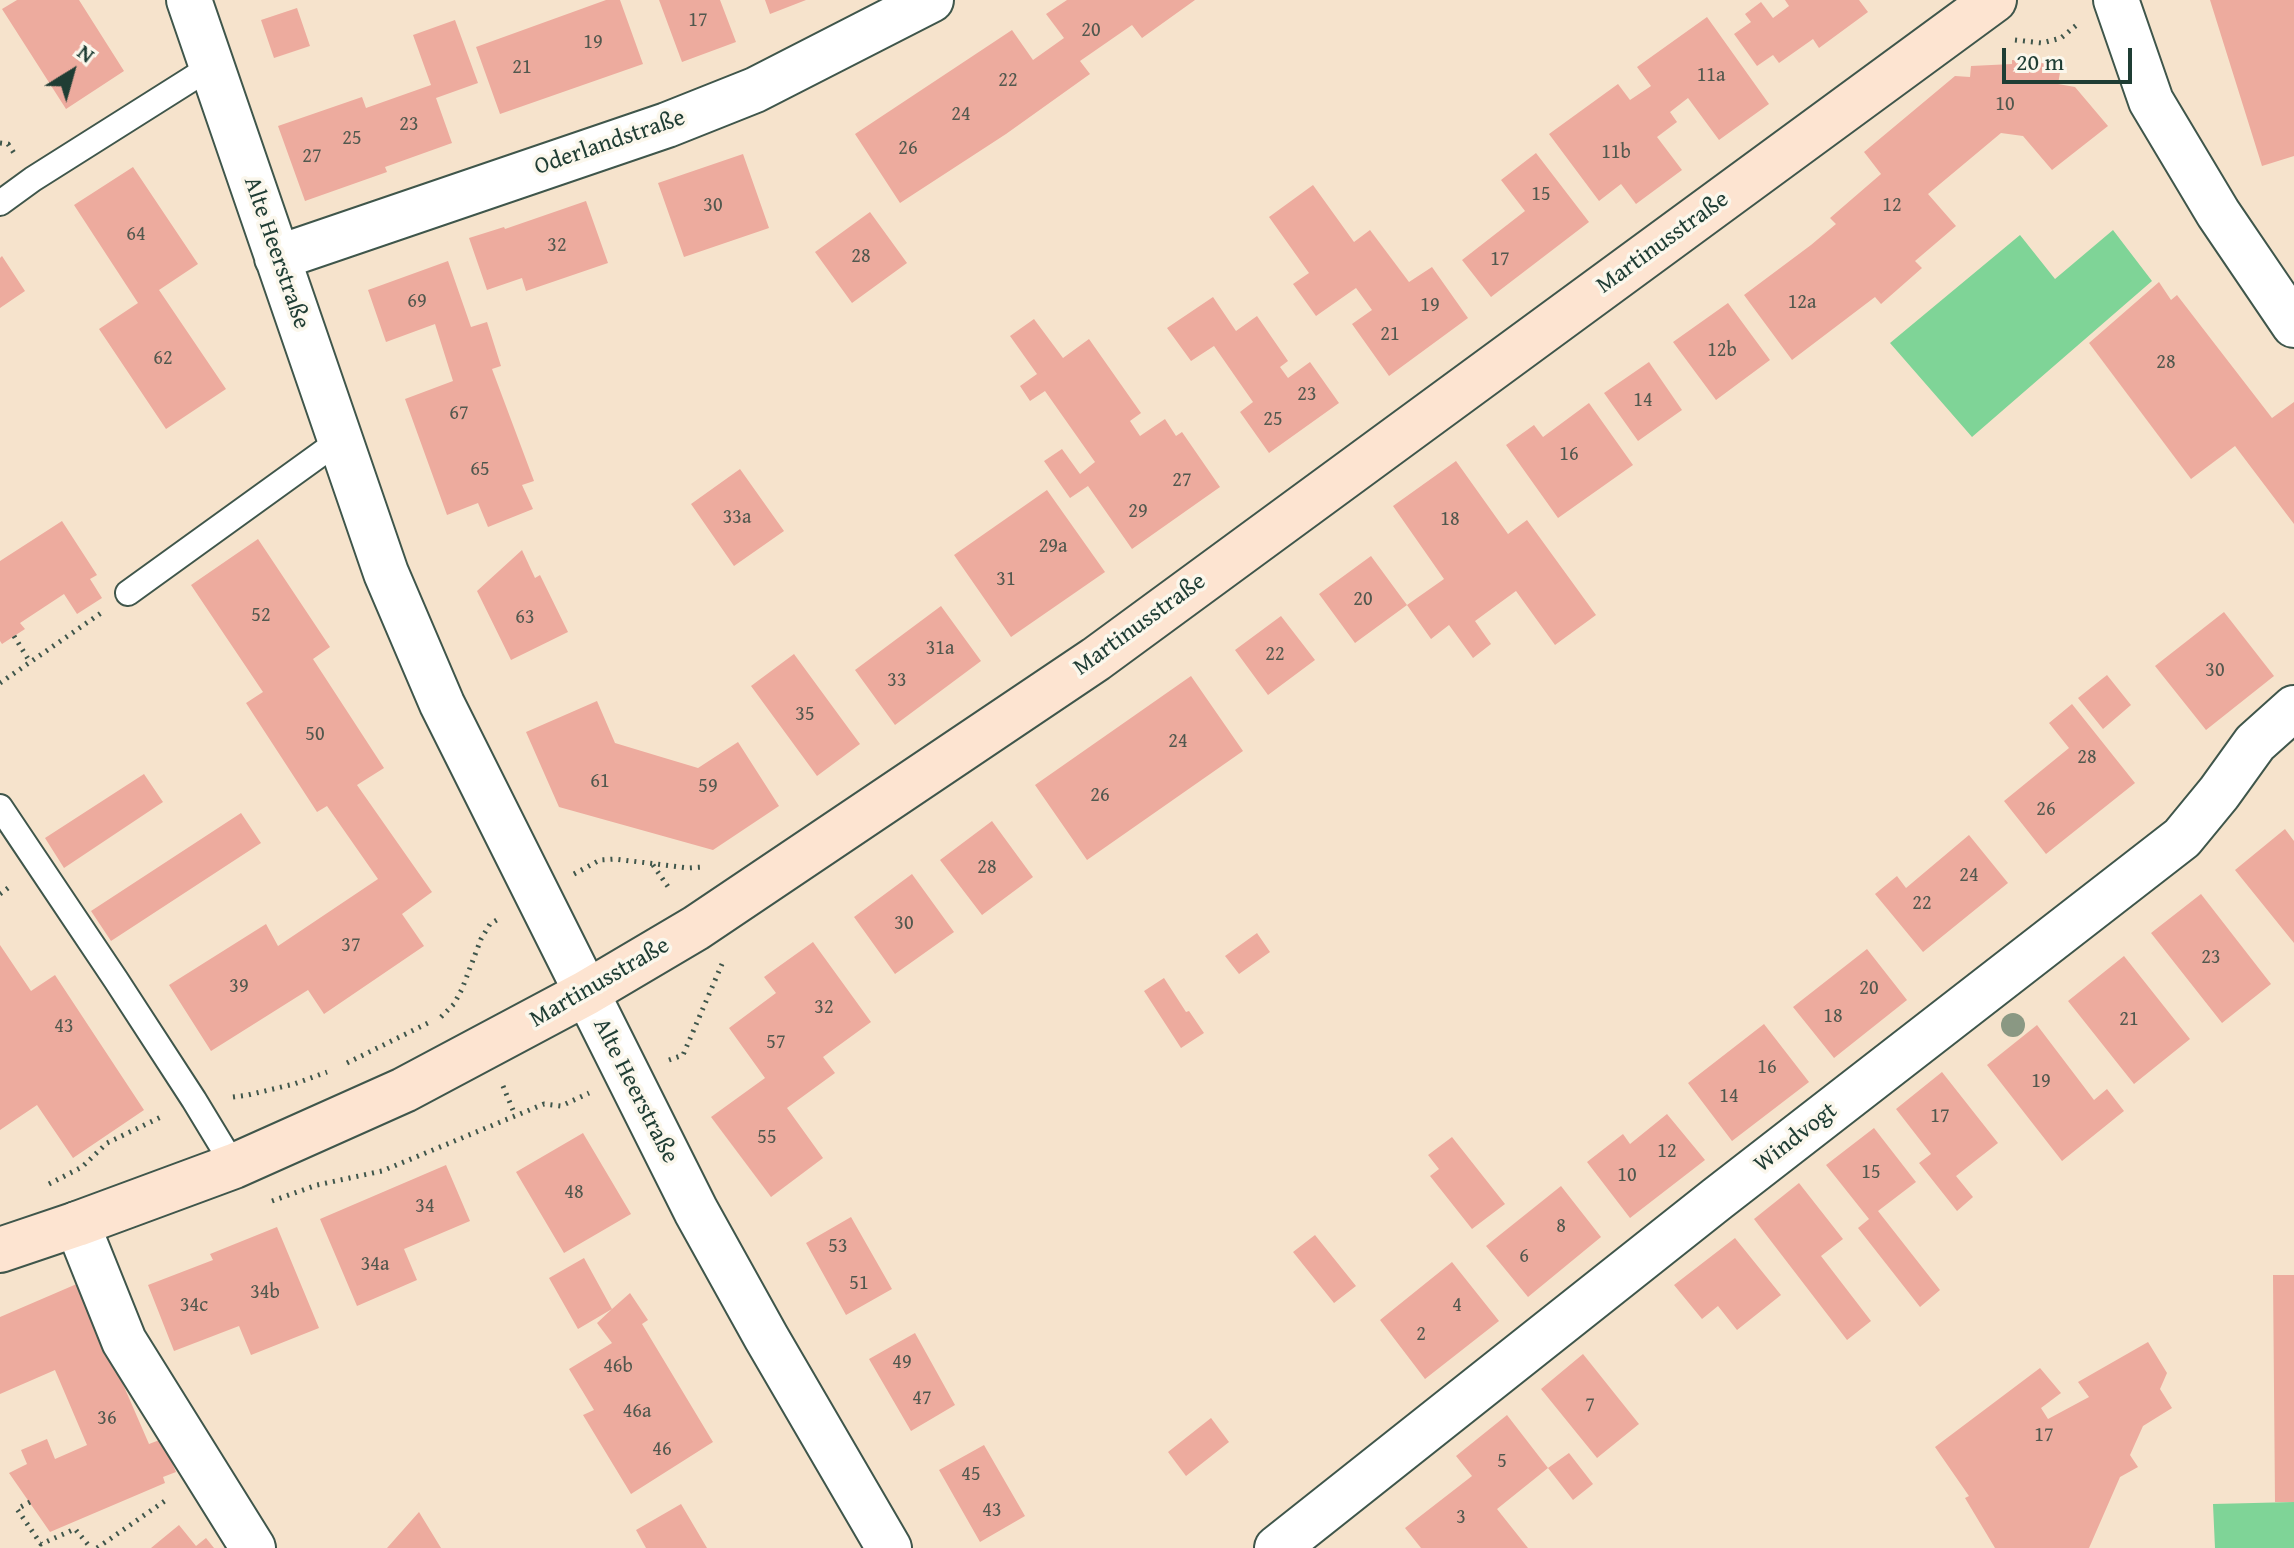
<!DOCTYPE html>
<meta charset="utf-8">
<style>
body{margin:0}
#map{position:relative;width:2294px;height:1548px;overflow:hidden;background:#f6e3cc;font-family:"Gentium Book Plus",serif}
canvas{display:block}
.north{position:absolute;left:32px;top:32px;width:80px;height:80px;-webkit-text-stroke:6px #fbf7ec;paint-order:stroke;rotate:37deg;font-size:22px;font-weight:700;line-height:32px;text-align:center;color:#1f3d34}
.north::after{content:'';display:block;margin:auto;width:28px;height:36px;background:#1f3d34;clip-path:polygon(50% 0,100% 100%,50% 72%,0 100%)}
.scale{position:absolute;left:2002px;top:48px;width:130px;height:36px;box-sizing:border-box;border:4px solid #1f3d34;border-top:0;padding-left:10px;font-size:24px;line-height:28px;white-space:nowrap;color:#1f3d34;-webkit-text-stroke:6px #fbf7ec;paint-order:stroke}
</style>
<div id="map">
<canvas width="2294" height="1548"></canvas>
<div class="north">N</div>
<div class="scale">20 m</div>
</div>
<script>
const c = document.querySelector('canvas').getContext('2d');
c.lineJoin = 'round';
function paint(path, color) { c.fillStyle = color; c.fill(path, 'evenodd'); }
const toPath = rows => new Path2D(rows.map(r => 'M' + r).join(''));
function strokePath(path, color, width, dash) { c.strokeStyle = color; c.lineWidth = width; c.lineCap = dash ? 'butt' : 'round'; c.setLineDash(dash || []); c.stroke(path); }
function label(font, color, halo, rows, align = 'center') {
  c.font = font + ' "Gentium Book Plus",serif'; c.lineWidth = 7; c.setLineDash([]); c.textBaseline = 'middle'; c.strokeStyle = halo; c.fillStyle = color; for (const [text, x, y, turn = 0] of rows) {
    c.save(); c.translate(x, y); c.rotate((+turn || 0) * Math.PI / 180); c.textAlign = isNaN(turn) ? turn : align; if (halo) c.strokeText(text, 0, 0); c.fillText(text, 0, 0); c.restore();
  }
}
paint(toPath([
 [2113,230,2152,281,1972,437,1890,343,2020,235,2055,279],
 [2294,1502,2294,1548,2215,1548,2213,1504]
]), '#7fd497');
paint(toPath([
 [17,0,79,0,124,71,66,109,2,9],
 [606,0,620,0,643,64,500,114,476,47],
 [659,0,720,0,736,42,682,62],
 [765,0,806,0,770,14],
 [1067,0,1195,0,1142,38,1132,25,1080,61,1090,74,1006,134,900,203,855,134,1012,30,1033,60,1064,38,1046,14],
 [1785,0,1859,0,1868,12,1819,48,1813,39,1779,63,1773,55,1757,66,1734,34,1751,22,1745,14,1761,2,1773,18,1789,6],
 [2210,0,2294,0,2294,156,2262,166],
 [297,8,310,46,274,58,261,20],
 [1707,17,1769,104,1719,140,1688,98,1670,112,1677,122,1657,137,1682,170,1636,204,1621,184,1599,201,1549,134,1618,84,1630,100,1651,86,1637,67],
 [455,20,478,83,436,98,452,143,385,167,387,172,305,201,278,126,362,97,366,108,431,85,413,35],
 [2012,60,2033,61,2061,67,2058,84,2075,87,2108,126,2052,170,2023,136,2001,133,1928,194,1956,226,1915,261,1922,268,1881,304,1875,297,1792,360,1744,295,1811,245,1836,224,1830,218,1881,174,1864,152,1955,76,1970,77,1971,66,2012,64],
 [1536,153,1589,222,1491,297,1462,260,1525,211,1501,180],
 [743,154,769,228,684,257,658,183],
 [133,167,198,264,159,290,226,389,166,429,99,329,138,303,74,205],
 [1313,185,1354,242,1370,230,1409,282,1432,267,1468,318,1389,376,1352,324,1372,310,1356,288,1316,316,1293,284,1309,273,1269,217],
 [586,201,608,263,526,291,522,278,487,290,469,238,504,227,505,229],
 [870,212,907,263,852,303,815,252],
 [2,256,25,291,0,308,0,258],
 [448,261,471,327,487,322,501,366,492,369,534,481,522,485,533,509,488,527,478,503,447,515,405,399,453,381,435,324,386,342,368,290],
 [2159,282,2171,300,2177,295,2272,418,2294,402,2294,524,2235,446,2191,479,2089,343],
 [1213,297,1236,331,1257,316,1288,361,1280,367,1288,378,1310,362,1339,403,1269,453,1240,412,1253,402,1214,346,1191,361,1167,328],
 [1728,303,1770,360,1716,400,1673,342],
 [1034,319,1063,358,1089,339,1141,413,1130,421,1140,436,1165,419,1176,436,1182,432,1220,487,1132,549,1088,486,1070,498,1044,461,1062,449,1080,474,1095,462,1045,391,1030,401,1020,386,1037,374,1010,336],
 [1649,362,1682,410,1638,441,1604,393],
 [1589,403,1633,465,1558,518,1506,445,1534,425,1543,437],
 [1456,461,1508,534,1527,520,1596,615,1555,645,1516,591,1475,621,1491,644,1473,658,1449,625,1431,639,1407,605,1444,579,1393,506],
 [740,469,784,531,734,566,691,504],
 [1047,490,1105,572,1011,637,954,555],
 [62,521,97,575,90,579,102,598,77,614,64,594,20,623,25,629,2,644,0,641,0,561],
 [258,539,330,647,313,659,384,768,357,785,432,892,402,914,424,946,324,1014,308,990,211,1051,169,985,266,924,278,946,378,879,327,806,317,812,246,703,263,692,191,585],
 [522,550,535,578,540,575,568,632,511,660,477,591],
 [1371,556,1407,605,1355,643,1319,594],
 [941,606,981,661,895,725,855,670],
 [2224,612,2274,676,2206,730,2155,666],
 [1281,616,1315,660,1268,695,1235,650],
 [794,654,860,744,817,776,751,686],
 [2107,675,2131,705,2103,729,2078,698],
 [1191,676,1243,751,1087,860,1035,785],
 [597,701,615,743,658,756,698,768,738,742,779,806,713,850,559,807,526,732],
 [2072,704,2135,783,2046,854,2004,801,2069,748,2049,723],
 [144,774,163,802,64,868,45,838],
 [241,813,261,843,111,941,91,911],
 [992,821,1033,877,982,915,940,860],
 [2285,829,2294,841,2294,943,2235,870],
 [1969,835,2008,883,1923,952,1875,894,1897,876,1906,888],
 [912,874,954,932,895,974,854,917],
 [2201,894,2271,984,2222,1023,2151,933],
 [1257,933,1270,952,1239,974,1225,956],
 [813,942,871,1022,823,1057,835,1073,787,1108,823,1158,771,1197,711,1117,765,1078,729,1028,776,993,764,977],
 [0,945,31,991,55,975,144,1110,73,1158,37,1105,0,1130],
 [1867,949,1907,1000,1834,1058,1793,1007],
 [2124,956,2190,1039,2134,1084,2068,1001],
 [1164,978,1186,1012,1189,1011,1204,1033,1181,1048,1144,991],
 [1764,1024,1809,1082,1732,1141,1688,1083],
 [2037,1025,2094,1100,2107,1089,2124,1111,2062,1161,1987,1065],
 [1942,1072,1998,1143,1956,1176,1973,1197,1957,1211,1919,1163,1931,1154,1896,1109],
 [1667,1114,1705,1160,1630,1218,1587,1162,1623,1134,1630,1144],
 [1874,1128,1916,1182,1878,1211,1940,1290,1920,1307,1858,1228,1869,1219,1826,1165],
 [583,1133,631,1214,564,1253,516,1172],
 [1452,1137,1505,1204,1472,1229,1430,1176,1439,1169,1428,1155],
 [446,1165,470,1221,404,1249,417,1280,357,1306,320,1219],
 [1799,1183,1843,1239,1821,1256,1871,1321,1847,1340,1754,1219],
 [1561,1186,1601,1237,1528,1297,1486,1246],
 [851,1217,892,1289,846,1315,806,1243],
 [277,1227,319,1328,251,1355,239,1326,174,1351,148,1285,213,1260,210,1254],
 [1315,1235,1356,1286,1334,1303,1293,1252],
 [1735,1238,1781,1295,1737,1330,1718,1306,1702,1319,1674,1285],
 [584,1258,612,1309,630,1293,648,1320,642,1324,713,1442,631,1494,583,1415,594,1410,569,1369,612,1343,597,1323,612,1309,578,1329,549,1278],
 [1452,1262,1499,1321,1425,1379,1380,1320],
 [2273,1275,2294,1275,2294,1502,2275,1502],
 [79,1283,149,1444,162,1439,176,1472,163,1477,165,1483,50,1532,9,1473,27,1464,21,1450,47,1439,55,1459,87,1445,55,1370,0,1394,0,1317],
 [915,1333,955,1405,911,1431,869,1359],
 [2148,1342,2167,1373,2160,1389,2172,1408,2143,1426,2130,1455,2138,1467,2120,1477,2089,1548,1995,1548,1965,1498,1969,1496,1935,1447,2040,1368,2061,1393,2041,1408,2048,1419,2089,1397,2078,1382],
 [1583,1354,1639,1424,1597,1458,1541,1389],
 [1507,1415,1548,1468,1569,1453,1593,1484,1573,1500,1548,1468,1497,1509,1528,1548,1421,1548,1405,1528,1472,1476,1456,1456],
 [1211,1418,1229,1442,1186,1476,1168,1452],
 [984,1445,1025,1516,980,1542,939,1470],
 [681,1504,707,1548,646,1548,636,1530],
 [419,1512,441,1548,387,1548],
 [179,1525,196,1546,206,1538,214,1548,151,1548]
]), '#edab9e');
const lane = toPath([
 [0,203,33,179,212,66],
 [128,593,340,440],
 [0,807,116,980,194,1100,234,1166]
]);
const street = toPath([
 [189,0,386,573,442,704,696,1211,766,1337,889,1548],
 [2116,0,2151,101,2218,213,2294,325],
 [277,258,667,125,755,90,931,0],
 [77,1224,124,1341,253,1548],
 [1277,1548,1717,1199,2182,838,2219,793,2255,743,2294,708]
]);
const secondary = toPath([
 [0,1250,77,1224,234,1166,404,1090,586,993,696,928,1096,659,1994,0]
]);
strokePath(lane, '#3f564b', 28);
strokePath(street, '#3f564b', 48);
strokePath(secondary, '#3f564b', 48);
strokePath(toPath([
 [2015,40,2042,43,2061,38,2079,23],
 [0,143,8,144,14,153],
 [14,636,30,662],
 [0,683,101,613],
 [653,865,671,891],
 [574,874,600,860,615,859,688,868,703,867],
 [0,894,12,885],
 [441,1017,454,1004,462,989,481,939,490,924,500,918],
 [669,1060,683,1055,722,964],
 [347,1063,432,1021],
 [503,1086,515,1115],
 [233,1097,248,1095,294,1084,327,1072],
 [49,1184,82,1167,107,1143,163,1116],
 [272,1201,317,1185,382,1171,544,1104,561,1106,589,1093],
 [30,1502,17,1509,41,1544,75,1529,91,1548],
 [97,1548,169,1498]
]), '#3f564b', 5, [2, 6]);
strokePath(lane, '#fff', 24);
strokePath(street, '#fff', 44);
strokePath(secondary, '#fde4d1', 44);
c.fillStyle = '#8a9883';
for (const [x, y] of [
 [2013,1025]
]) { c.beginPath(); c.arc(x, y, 12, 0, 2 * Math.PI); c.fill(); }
label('20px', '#52584e', null, [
 ["17",698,21],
 ["20",1091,31],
 ["19",593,43],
 ["21",522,68],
 ["11a",1711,76],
 ["22",1008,81],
 ["10",2005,105],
 ["24",961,115],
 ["23",409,125],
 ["25",352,139],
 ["26",908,149],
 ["11b",1616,153],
 ["27",312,157],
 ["15",1541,195],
 ["30",713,206],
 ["12",1892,206],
 ["64",136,235],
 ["32",557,246],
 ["28",861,257],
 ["17",1500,260],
 ["69",417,302],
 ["12a",1802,303],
 ["19",1430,306],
 ["21",1390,335],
 ["12b",1722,351],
 ["62",163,359],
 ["28",2166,363],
 ["23",1307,395],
 ["14",1643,401],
 ["67",459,414],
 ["25",1273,420],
 ["16",1569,455],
 ["65",480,470],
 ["27",1182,481],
 ["29",1138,512],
 ["33a",737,518],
 ["18",1450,520],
 ["29a",1053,547],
 ["31",1006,580],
 ["20",1363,600],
 ["52",261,616],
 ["63",525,618],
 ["31a",940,649],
 ["22",1275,655],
 ["30",2215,671],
 ["33",897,681],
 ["35",805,715],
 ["50",315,735],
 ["24",1178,742],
 ["28",2087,758],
 ["61",600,782],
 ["59",708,787],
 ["26",1100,796],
 ["26",2046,810],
 ["28",987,868],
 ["24",1969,876],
 ["22",1922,904],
 ["30",904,924],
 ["37",351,946],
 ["23",2211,958],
 ["39",239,987],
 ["20",1869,989],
 ["32",824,1008],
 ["18",1833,1017],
 ["21",2129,1020],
 ["43",64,1027],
 ["57",776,1043],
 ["16",1767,1068],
 ["19",2041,1082],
 ["14",1729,1097],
 ["17",1940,1117],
 ["55",767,1138],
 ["12",1667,1152],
 ["15",1871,1173],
 ["10",1627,1176],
 ["48",574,1193],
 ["34",425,1207],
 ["8",1561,1227],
 ["53",838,1247],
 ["6",1524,1257],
 ["34a",375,1265],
 ["51",859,1284],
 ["34b",265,1293],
 ["34c",194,1306],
 ["4",1457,1306],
 ["2",1421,1335],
 ["49",902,1363],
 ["46b",618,1367],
 ["47",922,1399],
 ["7",1590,1406],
 ["46a",637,1412],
 ["36",107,1419],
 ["17",2044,1436],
 ["46",662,1450],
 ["5",1502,1462],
 ["45",971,1475],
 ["43",992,1511],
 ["3",1461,1518]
]);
label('24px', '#1f3d34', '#fbf7ec', [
 ["Oderlandstraße",610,143,-19],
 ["Martinusstraße",1663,243,-36],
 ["Alte Heerstraße",276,253,71],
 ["Martinusstraße",1140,625,-36],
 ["Martinusstraße",600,983,-30],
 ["Alte Heerstraße",635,1091,63],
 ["Windvogt",1796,1138,-38]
]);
</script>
